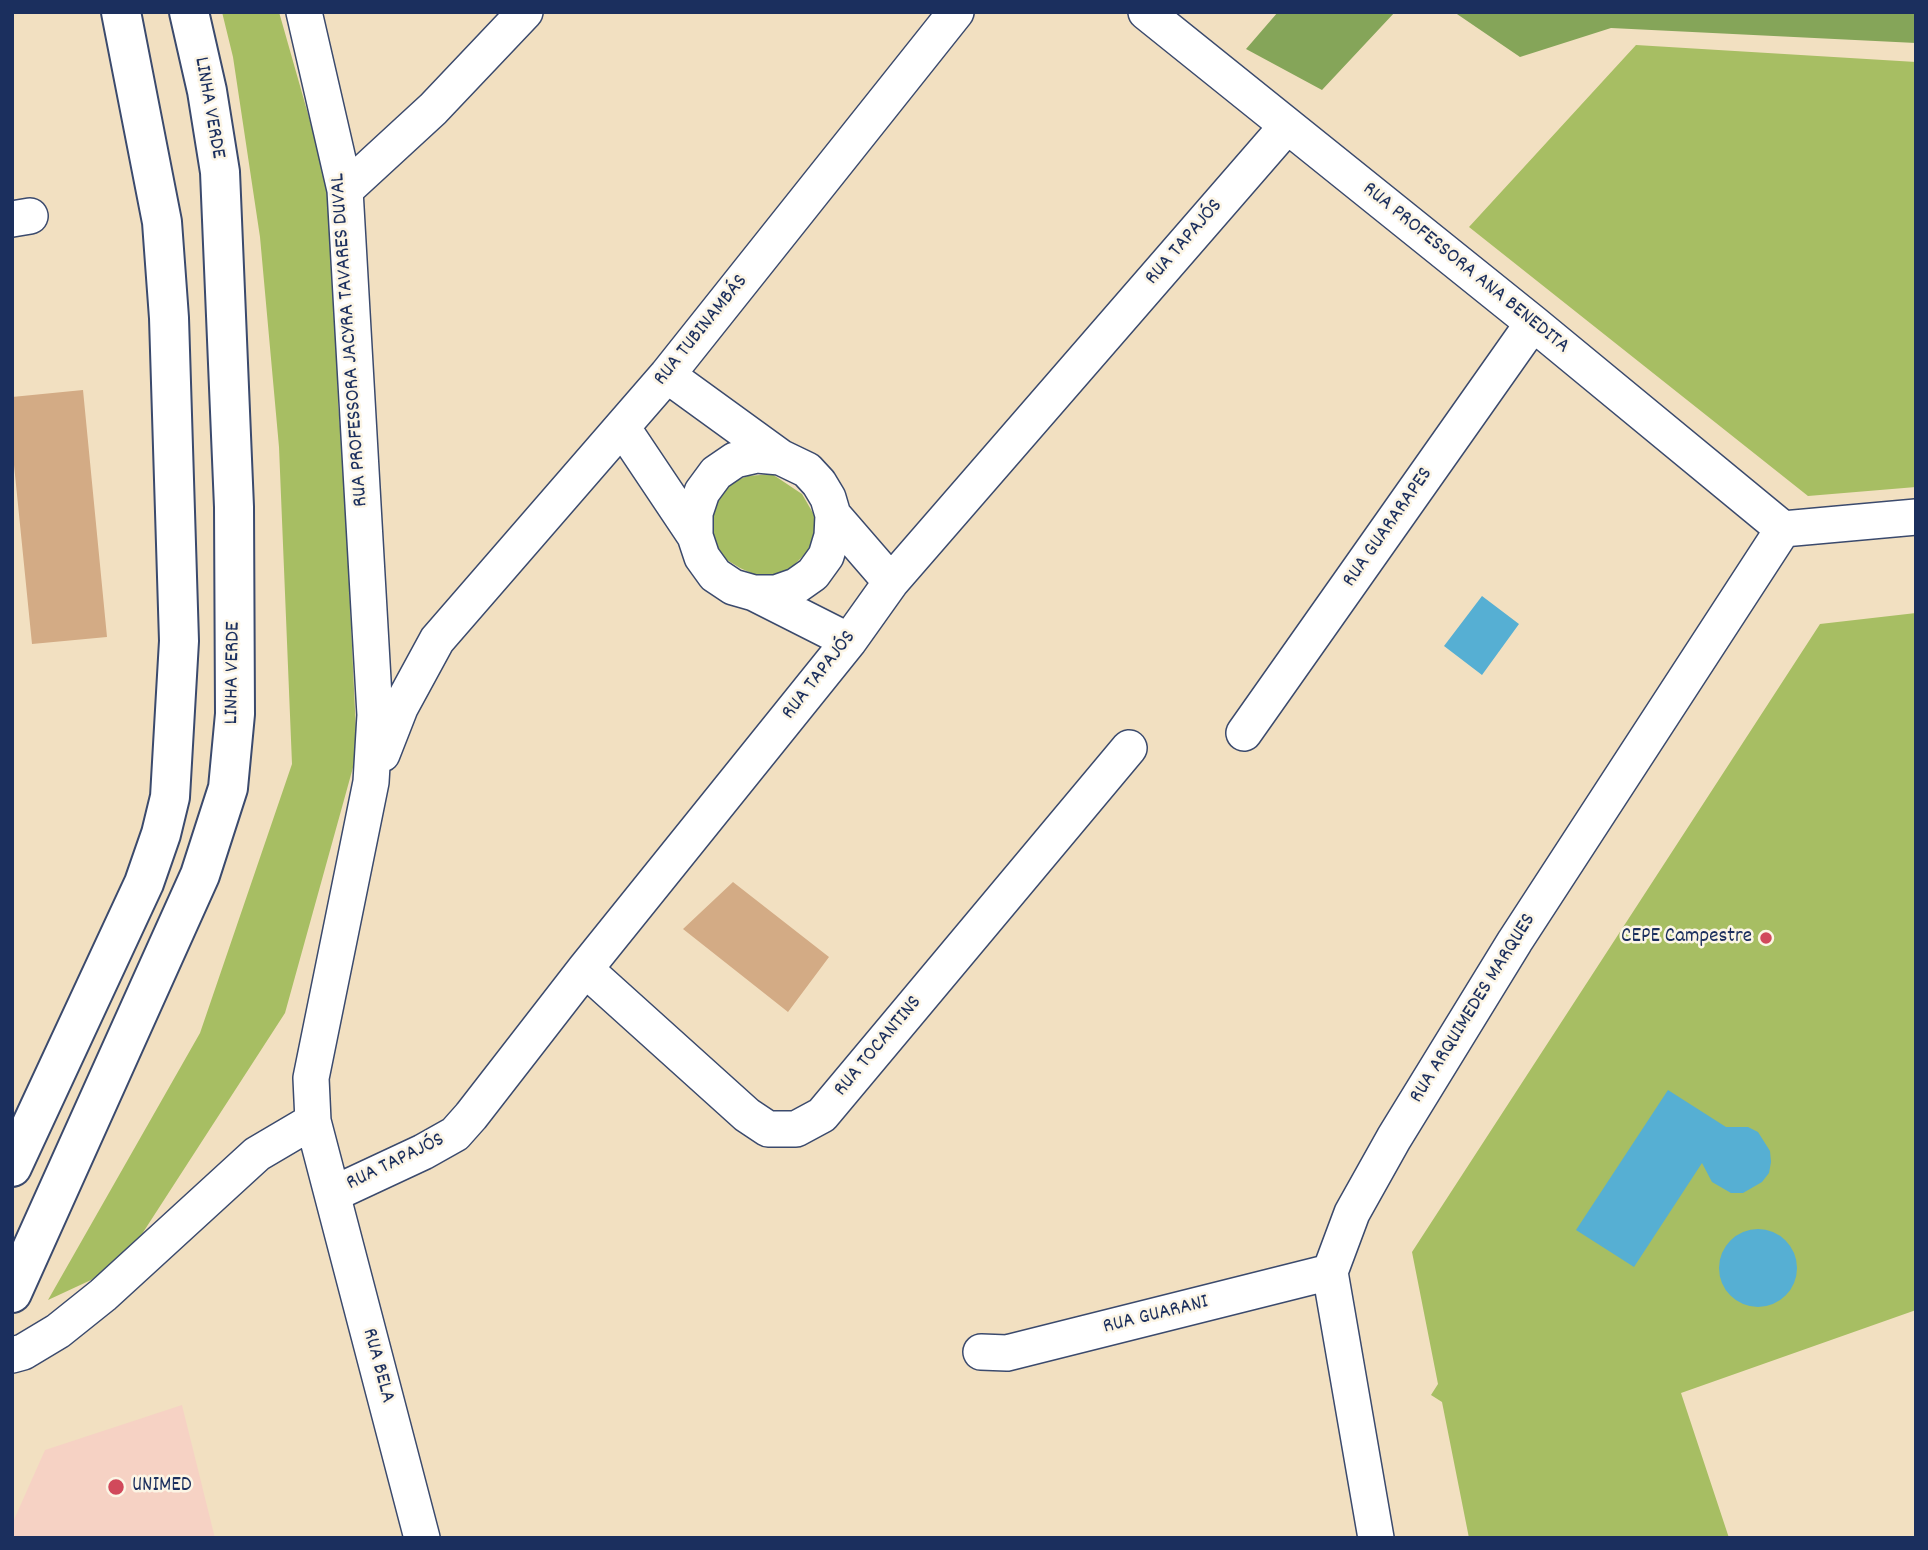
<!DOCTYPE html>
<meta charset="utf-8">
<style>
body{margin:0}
#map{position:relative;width:1928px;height:1550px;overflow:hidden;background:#f2e0c1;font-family:Dekko,sans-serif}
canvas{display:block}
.frame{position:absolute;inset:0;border:14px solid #1b2f5e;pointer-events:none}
</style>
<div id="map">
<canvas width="1928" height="1550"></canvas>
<div class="frame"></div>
</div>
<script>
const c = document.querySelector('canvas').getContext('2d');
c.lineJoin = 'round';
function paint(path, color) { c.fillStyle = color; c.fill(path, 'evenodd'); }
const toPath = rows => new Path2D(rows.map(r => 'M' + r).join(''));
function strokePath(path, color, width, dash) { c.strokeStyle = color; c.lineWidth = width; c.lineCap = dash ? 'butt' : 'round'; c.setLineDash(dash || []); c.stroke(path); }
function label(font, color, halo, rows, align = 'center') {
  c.font = font + ' Dekko,sans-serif'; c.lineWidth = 5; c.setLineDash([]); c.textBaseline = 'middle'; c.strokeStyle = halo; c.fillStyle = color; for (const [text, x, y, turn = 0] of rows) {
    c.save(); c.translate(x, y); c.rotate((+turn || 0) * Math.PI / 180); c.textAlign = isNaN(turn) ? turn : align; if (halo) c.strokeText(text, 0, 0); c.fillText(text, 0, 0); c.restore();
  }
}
paint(toPath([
 [182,1405,215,1538,12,1538,12,1524,45,1450]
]), '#f6d2c4');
paint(toPath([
 [222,12,279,12,335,209,338,403,344,474,357,753,285,1013,131,1251,91,1280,48,1300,200,1033,292,764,279,447,260,237,233,57],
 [1636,45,1916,62,1916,487,1808,496,1469,227],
 [772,474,802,494,817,520,814,537,807,552,791,568,780,573,760,577,740,568,727,560,716,548,708,532,712,511,720,492,732,482,748,476],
 [1916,613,1916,1310,1681,1393,1729,1538,1469,1538,1442,1402,1431,1395,1438,1384,1412,1252,1820,624]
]), '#a7be63');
paint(toPath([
 [1278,12,1395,12,1322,90,1246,49],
 [1454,12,1916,12,1916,43,1611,28,1520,57]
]), '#85a559');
paint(toPath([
 [1482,596,1519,624,1482,675,1444,646],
 [1668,1090,1726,1127,1748,1127,1758,1132,1770,1151,1771,1162,1769,1173,1762,1182,1743,1193,1731,1193,1712,1182,1702,1163,1634,1267,1576,1230],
 '1719 1268a39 39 0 1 1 78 0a39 39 0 1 1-78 0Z'
]), '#56afd3');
paint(toPath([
 [83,390,107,637,32,644,12,445,12,397],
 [733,882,829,957,788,1012,683,929]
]), '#d3ab85');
const minor = toPath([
 [304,12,345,190,375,715,371,782,311,1078,313,1121,422,1538],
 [1146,12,1533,323,1783,529],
 [345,190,433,109,525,12],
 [12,219,30,216],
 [667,375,780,457],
 [622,427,695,536,702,557,715,575,733,587,754,593,849,641],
 [833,515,891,582],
 [1783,529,1916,517],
 [695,536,695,513,702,492,716,473,735,460,757,455,780,457,807,470,819,483,828,498,833,515,832,536,826,556,813,574,796,586,776,593,754,593],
 [1244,733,1533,323],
 [382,754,400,708,437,640,667,375,956,12],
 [585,969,747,1115,768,1129,796,1129,822,1115,1129,748],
 [333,1194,423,1152,455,1134,471,1116,585,969,849,641,891,582,1287,126],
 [981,1352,1007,1353,1330,1272],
 [12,1355,23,1352,58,1331,103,1295,257,1154,313,1121],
 [1376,1538,1330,1272,1352,1213,1394,1138,1515,941,1783,529]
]);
const highway = toPath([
 [12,1167,144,883,161,834,170,797,179,641,169,318,162,222,121,12],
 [12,1293,200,875,228,788,235,714,234,507,220,172,207,91,189,12]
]);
strokePath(minor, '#3b4a6d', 38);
strokePath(highway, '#3b4a6d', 42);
strokePath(minor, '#fff', 35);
strokePath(highway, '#fff', 38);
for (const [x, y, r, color] of [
 [1766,938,7,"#d1495b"],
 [116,1487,9,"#d1495b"]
]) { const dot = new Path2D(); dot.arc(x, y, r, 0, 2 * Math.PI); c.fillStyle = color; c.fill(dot); strokePath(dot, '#fcf5e5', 2.5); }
label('21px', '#1b2f5e', '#fcf5e5', [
 ["LINHA VERDE",208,108,80],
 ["RUA TAPAJÓS",1185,243,-49],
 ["RUA PROFESSORA ANA BENEDITA",1465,269,39],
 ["RUA TUBINAMBÁS",702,331,-51],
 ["RUA PROFESSORA JACYRA TAVARES DUVAL",351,340,-94],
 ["RUA GUARARAPES",1389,528,-55],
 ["LINHA VERDE",234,673,-89],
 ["RUA TAPAJÓS",820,676,-52],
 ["RUA ARQUIMEDES MARQUES",1474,1009,-58],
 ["RUA TOCANTINS",879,1047,-50],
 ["RUA TAPAJÓS",396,1163,-26],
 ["RUA GUARANI",1156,1316,-14],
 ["RUA BELA",377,1366,75]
]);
label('21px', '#1b2f5e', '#fcf5e5', [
 ["CEPE Campestre",1752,938],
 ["UNIMED",132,1487,"left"]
], 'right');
</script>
